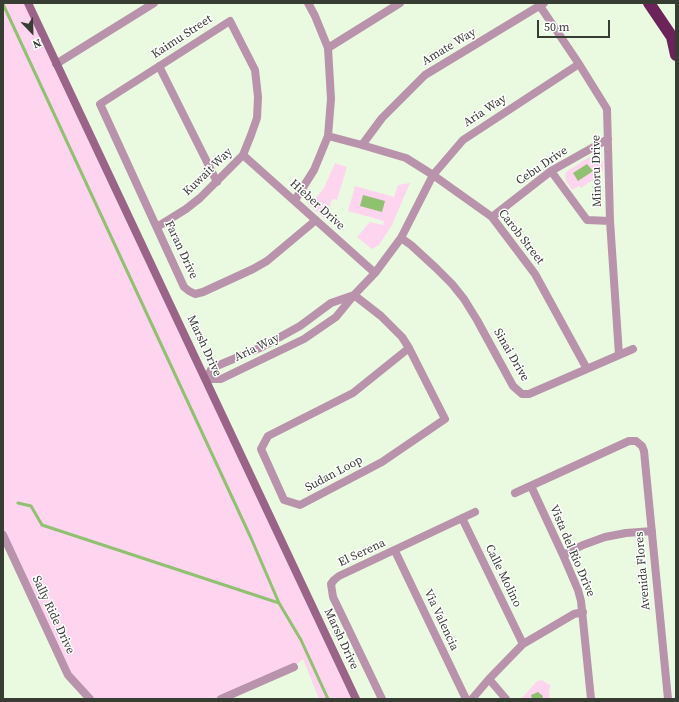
<!DOCTYPE html>
<style>
body{margin:0}
#map{position:relative;width:679px;height:702px;overflow:hidden;background:#eafae1;font-family:"Source Serif 4",serif}
canvas{display:block}
.frame{position:absolute;inset:0;border:4px solid #373d33;pointer-events:none}
.north{position:absolute;left:12px;top:12px;width:40px;height:40px;-webkit-text-stroke:3px #fff;paint-order:stroke;rotate:157deg;font-size:11px;font-weight:700;line-height:16px;text-align:center;color:#373d33}
.north::after{content:'';display:block;margin:auto;width:14px;height:18px;background:#373d33;clip-path:polygon(50% 0,100% 100%,50% 72%,0 100%)}
.scale{position:absolute;left:537px;top:20px;width:73px;height:18px;box-sizing:border-box;border:2px solid #373d33;border-top:0;padding-left:5px;font-size:12px;line-height:14px;white-space:nowrap;color:#373d33;-webkit-text-stroke:3px #fff;paint-order:stroke}
</style>
<div id="map">
<canvas width="679" height="702"></canvas>
<div class="frame"></div>
<div class="north">N</div>
<div class="scale">50 m</div>
</div>
<script>
const c = document.querySelector('canvas').getContext('2d');
c.lineJoin = 'round';
function paint(path, color) { c.fillStyle = color; c.fill(path, 'evenodd'); }
const toPath = rows => new Path2D(rows.map(r => 'M' + r).join(''));
function strokePath(path, color, width, dash) { c.strokeStyle = color; c.lineWidth = width; c.lineCap = dash ? 'butt' : 'round'; c.setLineDash(dash || []); c.stroke(path); }
function label(font, color, halo, rows, align = 'center') {
  c.font = font + ' "Source Serif 4",serif'; c.lineWidth = 3; c.setLineDash([]); c.textBaseline = 'middle'; c.strokeStyle = halo; c.fillStyle = color; for (const [text, x, y, turn = 0] of rows) {
    c.save(); c.translate(x, y); c.rotate((+turn || 0) * Math.PI / 180); c.textAlign = isNaN(turn) ? turn : align; if (halo) c.strokeText(text, 0, 0); c.fillText(text, 0, 0); c.restore();
  }
}
paint(toPath([
 [3,3,28,3,356,699,319,699,303,659,294,667,221,699,90,699,68,675,3,535],
 [593,156,601,159,603,162,603,171,597,171,594,175,594,179,581,188,579,186,572,190,566,181,565,176,566,172,589,157],
 [335,163,347,167,337,200,332,199,326,220,309,205,306,199,308,194,315,199,324,188],
 [410,183,392,225,379,245,372,249,357,237,370,222,383,225,384,221,348,211,355,186,394,197,398,185],
 [542,680,551,686,549,691,550,699,524,699,523,697,537,681]
]), '#ffd4ef');
paint(toPath([
 [587,164,593,171,578,181,573,173],
 [363,195,385,201,382,212,360,206],
 [538,692,543,696,542,699,532,699,531,695]
]), '#8fc170');
strokePath(toPath([
 [3,4,251,538,279,603,301,640,328,699],
 [18,503,31,506,42,525,279,603]
]), '#8fc170', 3);
strokePath(toPath([
 [540,6,579,64,607,109,610,221,619,355],
 [328,48,400,3],
 [56,64,154,3],
 [159,66,217,182],
 [328,136,362,145,406,158,433,175,492,217,535,274,587,369],
 [362,145,382,118,425,75,544,3],
 [243,155,375,273],
 [551,171,587,220,610,221],
 [295,200,314,170,328,136,331,99,328,48,315,16,308,3],
 [492,217,551,171,608,139],
 [157,227,186,209,200,198,243,155,251,135,257,118,258,97,255,70,230,21,100,104,184,287,189,291,195,294,203,292,253,269,267,261,316,220],
 [401,238,411,245,436,268,452,284,464,299,477,320,513,386,522,394,529,394,633,349],
 [354,295,336,317,304,339,221,379,206,379,212,368,262,347,300,326,331,303,354,295],
 [409,348,445,419,382,462,300,505,284,500,261,449,268,436,353,393,409,348],
 [409,348,402,337,381,316,354,295,375,273,401,238,433,175,463,140,579,64],
 [531,486,563,555,578,590,581,601,591,699],
 [515,493,629,441,636,441,642,446,644,451,668,699],
 [462,518,523,644],
 [3,535,68,675,90,699],
 [395,551,466,699],
 [563,555,583,545,605,537,626,533,652,531],
 [489,679,506,699],
 [221,699,294,667],
 [382,699,333,597,331,584,334,580,339,576,475,512],
 [472,699,489,679,523,644,574,614,583,612]
]), '#b893ab', 8);
strokePath(toPath([
 [28,3,356,699]
]), '#996488', 8);
strokePath(toPath([
 [649,3,676,43],
 [672,37,676,55]
]), '#6c2359', 12);
label('12px', '#373d33', '#fff', [
 ["Kaimu Street",182,37,-33],
 ["Amate Way",449,47,-31],
 ["Aria Way",485,111,-33],
 ["Cebu Drive",542,166,-34],
 ["Minoru Drive",597,171,-91],
 ["Kuwait Way",208,172,-44],
 ["Hieber Drive",317,205,42],
 ["Carob Street",521,237,52],
 ["Faran Drive",181,250,65],
 ["Marsh Drive",204,346,65],
 ["Aria Way",257,348,-26],
 ["Sinai Drive",511,355,60],
 ["Sudan Loop",334,474,-28],
 ["Vista del Rio Drive",572,551,67],
 ["El Serena",362,553,-25],
 ["Avenida Flores",643,571,-95],
 ["Calle Molino",503,576,64],
 ["Sally Ride Drive",53,615,65],
 ["Via Valencia",441,620,65],
 ["Marsh Drive",341,639,65]
]);
</script>
